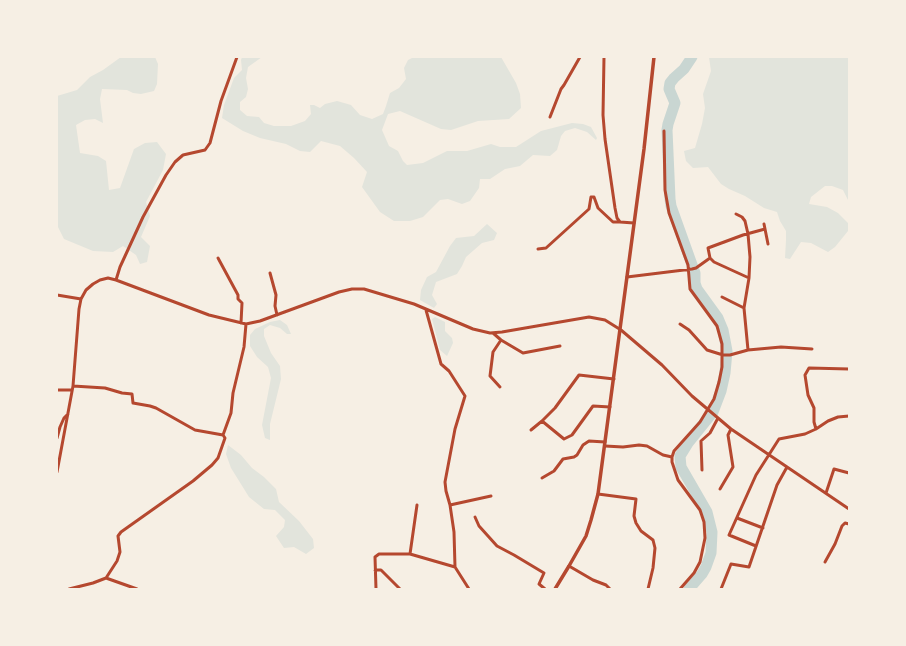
<!DOCTYPE html>
<style>
body{margin:0}
#map{position:relative;width:906px;height:646px;overflow:hidden;background:#f6efe4;font-family:"Noto Sans",sans-serif}
canvas{display:block}
.frame{position:absolute;inset:0;border:58px solid #f6efe4;pointer-events:none}
</style>
<div id="map">
<canvas width="906" height="646"></canvas>
<div class="frame"></div>
</div>
<script>
const c = document.querySelector('canvas').getContext('2d');
c.lineJoin = 'round';
function paint(path, color) { c.fillStyle = color; c.fill(path, 'evenodd'); }
const toPath = rows => new Path2D(rows.map(r => 'M' + r).join(''));
function strokePath(path, color, width, dash) { c.strokeStyle = color; c.lineWidth = width; c.lineCap = dash ? 'butt' : 'round'; c.setLineDash(dash || []); c.stroke(path); }
paint(toPath([
 [121,57,155,57,158,64,157,84,154,91,141,94,133,93,127,90,102,89,100,99,103,123,95,119,85,120,76,125,80,153,98,156,106,161,109,190,120,188,134,149,145,143,157,142,166,154,163,170,146,202,150,216,141,237,150,246,147,262,140,264,136,255,123,246,113,252,93,251,64,239,57,225,57,96,77,90,90,77,103,70],
 [242,57,262,57,248,67,246,78,248,89,246,97,240,102,240,110,247,116,259,117,264,123,274,126,291,126,305,121,311,114,310,105,314,105,320,108,325,104,337,101,351,105,360,115,372,119,383,114,386,106,390,93,399,88,406,79,404,68,408,60,414,57,501,57,516,83,520,94,521,108,509,119,478,121,451,130,441,129,400,111,388,114,382,130,389,146,398,151,403,161,407,165,423,163,447,151,467,151,491,144,500,147,516,147,541,131,572,123,583,124,591,127,597,138,596,140,587,132,575,128,565,131,561,136,557,150,550,156,533,155,520,166,505,169,490,179,480,179,479,188,470,201,462,204,448,199,440,200,423,217,410,221,394,221,380,212,362,187,367,172,354,158,340,146,321,141,310,152,300,151,286,144,260,138,243,131,222,118,224,105,234,78,242,70,241,60],
 [709,57,849,57,849,202,843,190,832,186,825,186,811,197,809,204,827,207,838,213,848,223,848,231,835,247,828,252,811,243,801,242,790,259,785,258,786,240,786,231,780,221,777,212,764,208,745,196,729,189,721,184,708,167,693,168,686,161,684,151,695,148,702,124,705,108,703,94,711,71],
 [487,224,497,233,494,240,482,243,466,257,462,266,457,274,436,282,432,295,437,304,434,308,420,300,421,290,427,277,436,272,450,246,456,238,474,236],
 [435,317,445,322,445,331,452,338,453,343,447,356,440,350,432,319],
 [280,320,287,325,291,334,287,334,280,328,270,325,264,329,264,336,271,353,280,366,281,379,270,424,270,440,265,438,262,425,271,378,268,367,257,357,250,346,250,335,255,329,270,322],
 [228,445,241,455,252,468,264,477,276,489,279,502,299,521,313,539,314,548,306,554,294,547,284,548,276,536,284,527,285,520,275,510,264,509,249,497,231,468,226,454]
]), '#e2e4dc');
strokePath(toPath([
 [689,589,702,574,706,567,711,553,712,532,707,512,681,467,680,456,688,443,713,412,721,391,725,373,727,351,723,330,718,318,697,289,695,283,695,273,671,206,670,199,667,130,668,124,675,103,669,89,670,83,674,78,684,69,692,57]
]), '#c9d6d2', 11);
strokePath(toPath([
 [604,57,603,115,605,139,615,208,617,218,620,222,634,223],
 [550,117,561,89,564,85,580,57],
 [664,131,665,190,669,213,688,265,690,289,717,326,722,344,722,367,719,382,714,399,700,422,674,451,672,457,672,462,678,480,700,510,704,522,705,538,700,562,694,573,680,589],
 [736,214,742,217,745,221,748,234,750,257,749,278,744,308,748,350],
 [764,224,768,244],
 [538,249,546,248,589,209,591,197,594,197,598,208,613,222,620,222],
 [218,258,238,295,238,299,242,303,241,323],
 [270,273,276,295,275,306,277,315],
 [627,277,692,269,696,268,710,258],
 [749,278,714,262,710,258,708,248,743,235,765,229],
 [116,280,120,267,143,217,166,175,175,162,183,155,205,150,210,143,221,101,237,57],
 [57,295,81,299],
 [722,297,744,308],
 [426,310,441,364,449,371,465,396,455,429,445,482,446,491,450,505,454,532,455,567,469,589],
 [680,324,689,330,707,350,723,355,730,355,748,350,781,347,812,349],
 [493,333,501,340,523,353,560,346],
 [73,386,105,388,122,393,132,394,133,403,150,406,156,408,195,430,223,435],
 [500,387,490,376,493,352,501,340],
 [57,390,72,390],
 [542,421,564,439,572,435,593,406,610,407],
 [816,429,814,422,814,408,808,395,805,375,809,368,849,369],
 [531,430,542,421,555,408,579,375,614,379],
 [57,438,60,427,64,418,68,414],
 [605,446,623,447,639,445,647,446,663,455,672,457],
 [702,470,701,441,710,433,718,418],
 [57,472,73,386,79,309,81,299,86,290,93,284,100,280,108,278,116,280,209,315,246,324,260,321,339,292,352,289,364,289,414,304,473,329,490,333,502,332,589,317,605,320,621,330,662,365,692,396,731,429,849,509],
 [542,478,554,471,563,459,574,457,577,455,583,445,589,441,605,442],
 [720,489,733,467,728,435,731,429],
 [826,493,834,469,849,473],
 [598,494,636,499,634,516,636,523,641,531,653,540,655,548,653,568,648,589],
 [450,505,491,496],
 [475,517,479,526,497,546,514,555,544,573,539,584,545,589],
 [737,518,763,528],
 [756,546,729,535,756,475,779,439,805,434,816,429,828,421,838,417,849,416],
 [410,554,417,505],
 [825,562,835,544,842,526,845,523,849,524],
 [569,566,593,580,606,585,610,589],
 [375,570,381,570,400,589],
 [106,578,137,589],
 [69,589,93,583,106,578,117,561,120,552,118,536,121,532,193,481,212,465,218,458,225,438,223,435,231,413,233,393,244,347,246,324],
 [376,589,375,557,379,554,410,554,455,567],
 [721,589,731,564,749,567,777,485,787,467]
]), '#b5482f', 3);
strokePath(toPath([
 [555,589,569,566,586,536,591,520,598,494,644,149,654,57]
]), '#b5482f', 3.5);
</script>
